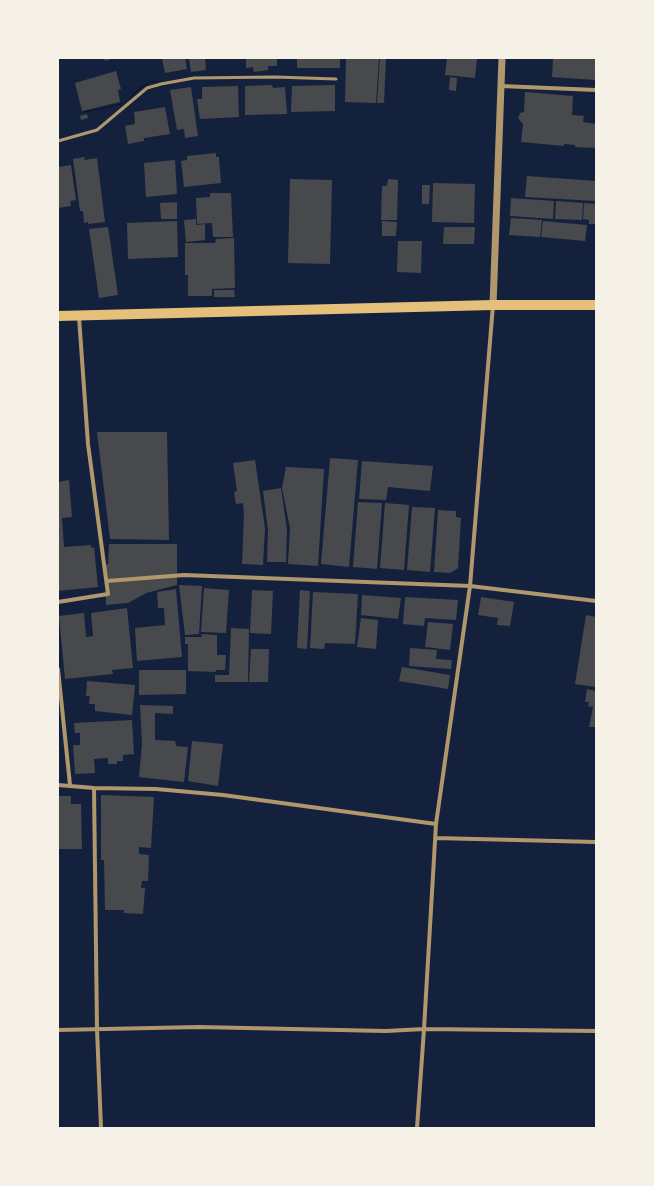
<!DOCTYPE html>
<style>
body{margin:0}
#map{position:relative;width:654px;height:1186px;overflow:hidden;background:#14213d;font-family:Cabin,sans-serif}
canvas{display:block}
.frame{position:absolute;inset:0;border:59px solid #f6f1e7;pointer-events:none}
</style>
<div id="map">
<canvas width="654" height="1186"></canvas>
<div class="frame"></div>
</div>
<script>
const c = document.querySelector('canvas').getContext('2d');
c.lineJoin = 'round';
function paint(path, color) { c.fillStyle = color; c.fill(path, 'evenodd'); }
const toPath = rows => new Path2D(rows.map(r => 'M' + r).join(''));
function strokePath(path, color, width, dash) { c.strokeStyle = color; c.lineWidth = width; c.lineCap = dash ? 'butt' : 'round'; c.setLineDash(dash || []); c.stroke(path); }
paint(toPath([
 [151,81,158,81,158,82,151,82,143,87,123,104,82,113,83,112,124,103,139,88]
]), '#0b132b');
paint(toPath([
 [104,58,111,58,111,59,105,61],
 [162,58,185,58,187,69,165,73],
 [189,58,205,58,206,70,191,72],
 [246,58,277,58,277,66,268,66,268,70,254,72,253,67,246,68],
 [297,58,340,58,340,68,297,68],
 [346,58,379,58,376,103,345,102],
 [380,58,386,58,384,103,377,103],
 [447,58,477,58,475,78,445,75],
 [553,58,596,58,596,80,552,77],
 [116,71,121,89,118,90,120,102,82,111,75,83],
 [450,77,457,78,456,91,449,90],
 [272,85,273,88,285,87,287,114,245,115,245,86],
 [335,85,335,111,291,112,292,86],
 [238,86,239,117,200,119,197,99,202,99,202,87],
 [191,87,198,136,185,138,184,129,177,130,170,90],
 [525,92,573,96,572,115,584,116,583,122,596,124,596,148,575,147,575,145,564,144,564,146,521,142,523,124,518,118,520,113,524,112],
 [165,107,170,134,144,138,144,141,128,144,125,126,135,124,134,112],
 [87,114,88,118,81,120,80,116],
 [216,153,216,157,219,157,221,183,184,187,181,161,187,160,187,156],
 [85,157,84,160,97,158,105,222,88,224,88,222,84,223,83,211,80,211,73,159],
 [175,160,177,194,146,197,144,163],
 [71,165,76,200,70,201,71,206,58,208,58,167],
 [527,176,596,181,596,201,525,197],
 [290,179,332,180,330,264,288,263],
 [388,179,398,180,397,220,381,220,382,186,387,186],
 [433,183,475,184,474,223,432,222],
 [422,185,430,185,429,204,422,204],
 [210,193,231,193,233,237,213,237,212,223,197,224,196,198,210,197],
 [511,198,554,201,553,219,510,216],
 [556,201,583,203,582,220,555,219],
 [177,202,177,219,161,219,160,203],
 [584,203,596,204,596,224,589,224,589,220,583,219],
 [511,218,542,220,540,237,509,235],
 [196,219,196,225,205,224,205,240,186,242,184,220],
 [177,221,178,257,128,259,127,223],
 [382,221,397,222,396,236,382,236],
 [543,221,587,225,585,241,541,237],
 [108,227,118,295,99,298,89,229],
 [444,227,475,227,474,244,443,244],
 [234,238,235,288,212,289,212,296,188,296,188,275,185,275,185,243,215,243,216,239],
 [398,241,422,241,421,273,397,272],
 [214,290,234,290,235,297,214,297],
 [97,432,167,432,169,540,110,539],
 [330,458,358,460,349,567,321,564],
 [255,460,265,528,263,565,242,564,244,515,243,503,236,504,234,492,237,491,233,463],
 [362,461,433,466,430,491,388,487,386,500,359,499],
 [286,467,324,469,318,566,288,564,290,528,282,488],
 [69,480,72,517,62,518,64,547,91,545,91,548,94,547,98,587,58,591,58,482],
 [281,488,287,530,286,562,267,562,268,530,263,491],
 [358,502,382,503,377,569,353,567],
 [385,503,409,505,404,570,380,568],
 [412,507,435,508,430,572,407,570],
 [438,510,456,511,456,517,461,518,458,568,450,573,434,572],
 [109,544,177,544,177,585,146,593,128,603,106,605,105,565,108,564],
 [179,585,202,586,199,634,185,635],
 [204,588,229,590,226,633,201,632],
 [176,589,182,657,137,661,135,628,165,625,164,608,158,608,157,592],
 [252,590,273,591,271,634,250,633],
 [300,590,310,591,307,649,297,648],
 [313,592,358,594,355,644,325,643,324,649,310,648],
 [362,595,401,598,398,619,361,615],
 [405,597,458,600,456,620,425,618,424,626,403,624],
 [481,597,514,602,510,626,497,625,498,618,478,615],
 [127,608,133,668,112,670,113,674,65,679,59,616,84,613,86,637,93,636,91,613],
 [586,615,596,617,596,687,575,684],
 [361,618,378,620,376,649,357,647],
 [428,622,453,624,450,650,425,647],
 [231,628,249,629,248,682,215,682,215,675,229,675],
 [201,634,217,635,217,655,226,655,225,670,216,670,216,672,188,671,188,644,185,644,185,637,202,637],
 [410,648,437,650,436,659,452,660,451,669,409,666],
 [251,649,269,649,268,682,249,682],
 [402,667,450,675,448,689,399,681],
 [139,670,186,670,186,694,139,695],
 [87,681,135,685,132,715,95,711,95,704,89,704,90,696,86,696],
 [587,689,596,691,596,727,589,727,593,707,588,706,589,702,585,702],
 [140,705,173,706,173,714,155,713,155,740,175,741,176,746,188,747,184,782,139,777,142,744],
 [132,720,134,754,123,755,123,761,117,761,117,764,108,764,108,758,94,759,95,773,75,774,73,745,80,745,80,733,75,733,74,723],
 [192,741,223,744,218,786,188,781],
 [101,795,154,797,151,848,139,847,139,854,149,855,148,881,142,881,141,888,145,888,143,914,124,913,124,910,105,910,104,860,101,860],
 [58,796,71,796,71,804,81,804,82,849,58,849]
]), '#48494c');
strokePath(toPath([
 [58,141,97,130,147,88,161,84,194,78,275,77,336,79]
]), '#b1986c', 3);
strokePath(toPath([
 [501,86,596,90],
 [107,581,184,575,470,586,596,601],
 [58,602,108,594,88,444,79,317],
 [58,669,70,785],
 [58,785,94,788,156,789,223,795,436,824],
 [94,788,97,1029,101,1128],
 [435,838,596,842],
 [58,1030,199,1027,386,1031,424,1029,596,1031],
 [417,1128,424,1029,436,824,470,586,493,305]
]), '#b1986c', 4);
strokePath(toPath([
 [493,305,502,58]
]), '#b1986c', 7);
strokePath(toPath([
 [58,316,493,305,596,305]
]), '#e5c07b', 10);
</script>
